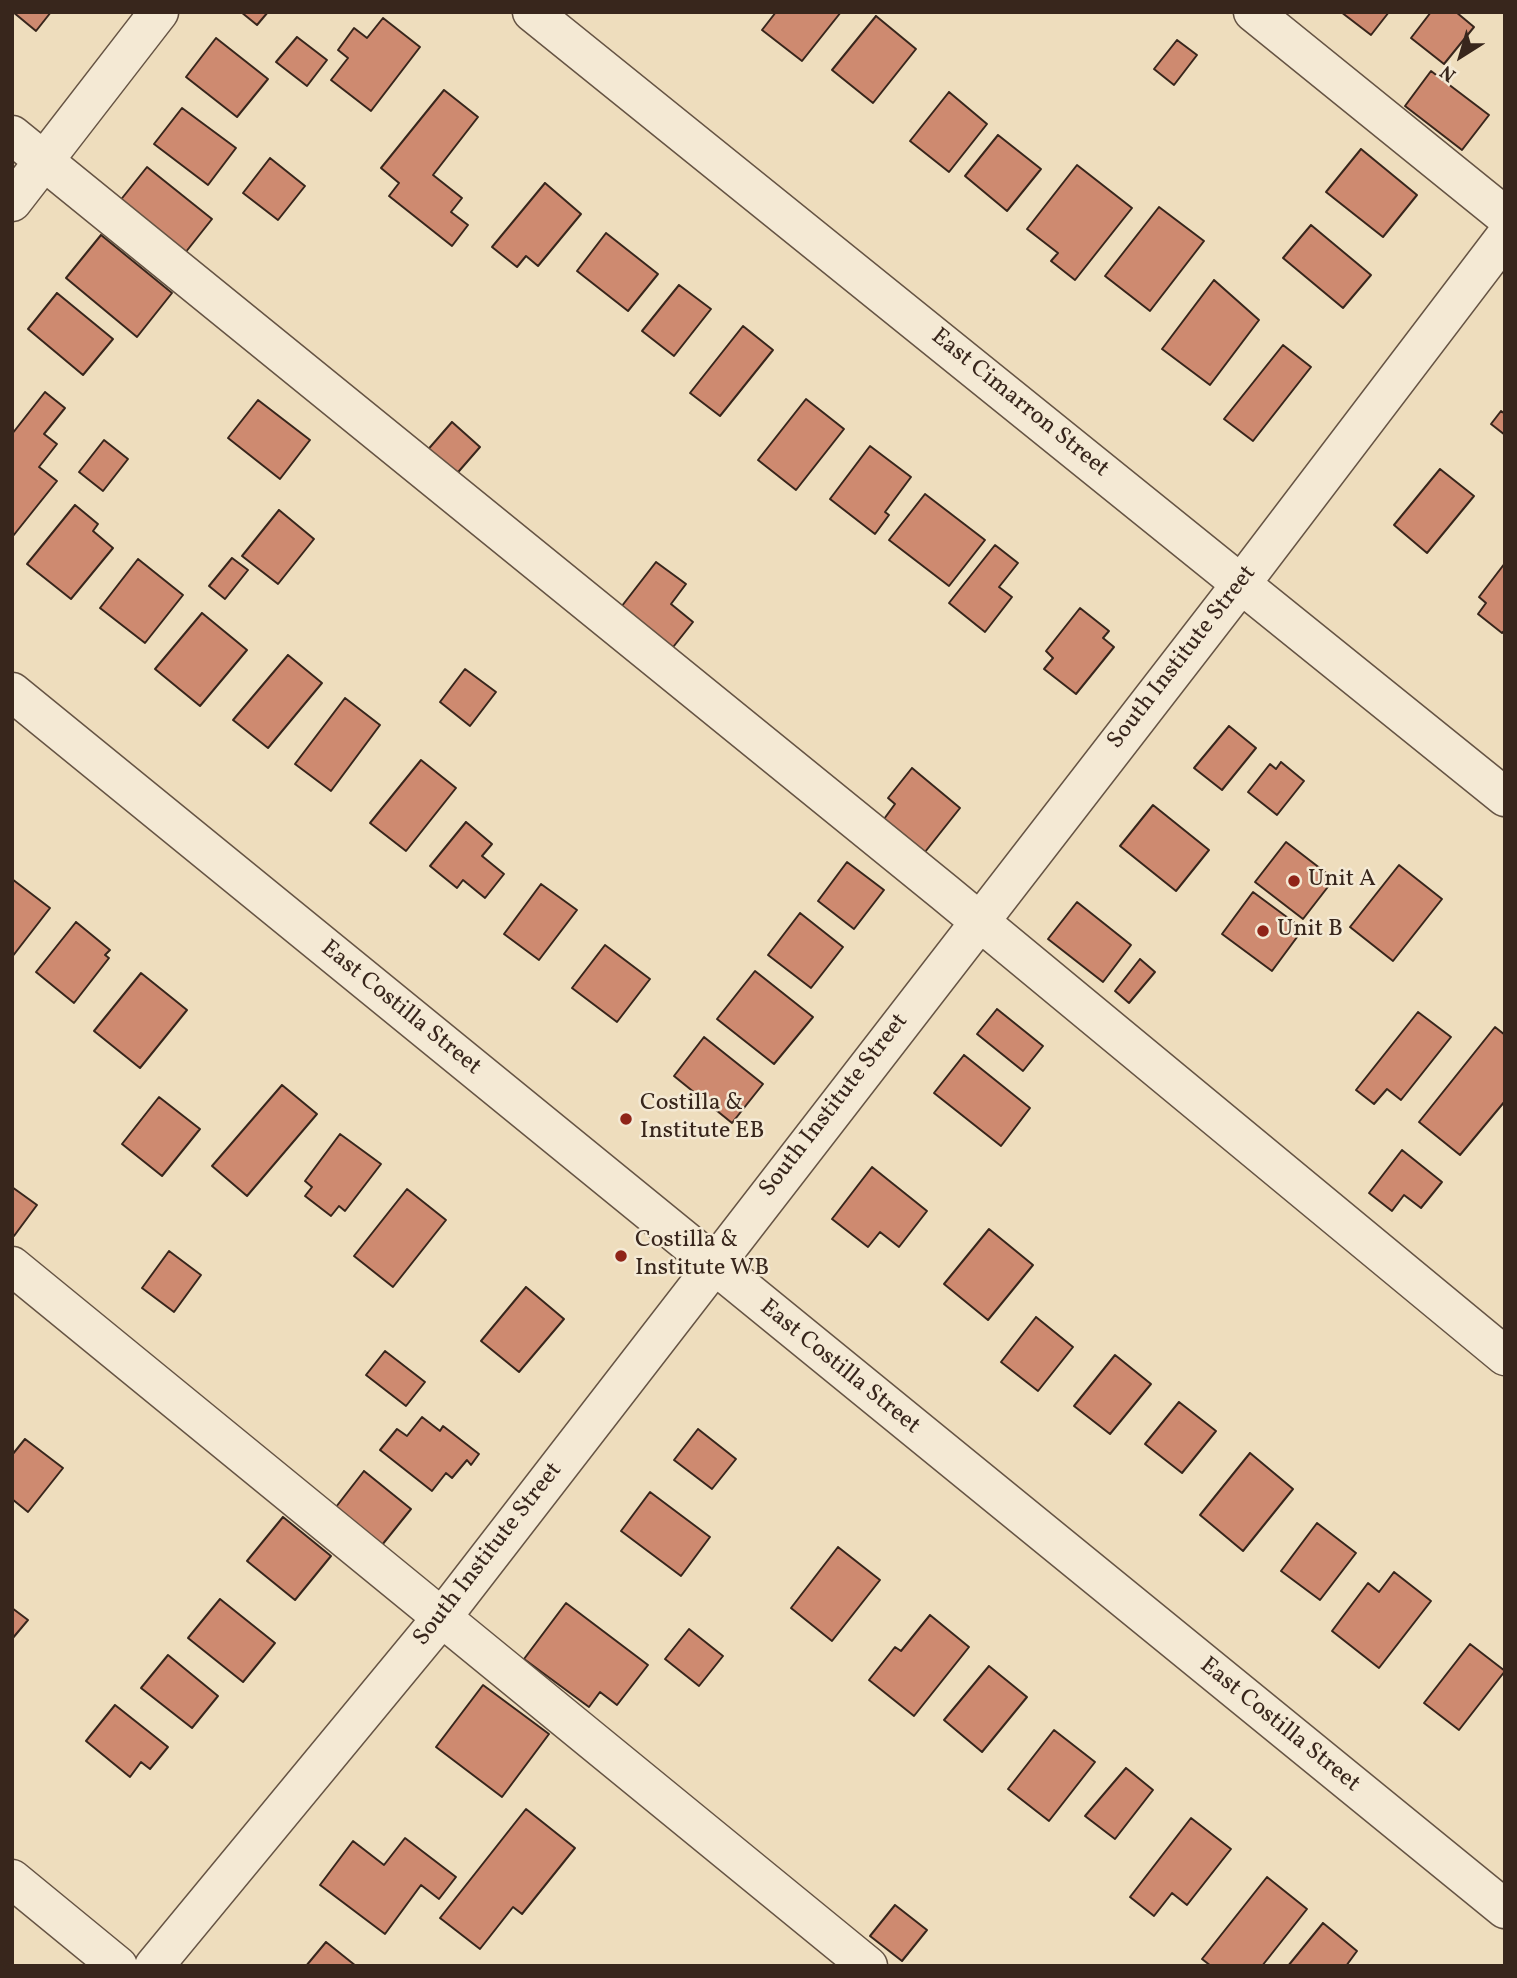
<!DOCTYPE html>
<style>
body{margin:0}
#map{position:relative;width:1517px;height:1978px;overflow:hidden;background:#eeddbd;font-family:Vollkorn,serif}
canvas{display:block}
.frame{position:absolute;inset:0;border:14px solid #38261c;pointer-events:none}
.north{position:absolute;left:1426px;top:21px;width:70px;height:70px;-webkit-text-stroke:5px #f4e9d4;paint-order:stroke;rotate:217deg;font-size:19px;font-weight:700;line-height:28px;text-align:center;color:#38261c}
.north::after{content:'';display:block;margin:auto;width:24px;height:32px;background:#38261c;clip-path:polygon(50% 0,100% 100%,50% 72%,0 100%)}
</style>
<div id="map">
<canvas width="1517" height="1978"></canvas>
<div class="frame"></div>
<div class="north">N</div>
</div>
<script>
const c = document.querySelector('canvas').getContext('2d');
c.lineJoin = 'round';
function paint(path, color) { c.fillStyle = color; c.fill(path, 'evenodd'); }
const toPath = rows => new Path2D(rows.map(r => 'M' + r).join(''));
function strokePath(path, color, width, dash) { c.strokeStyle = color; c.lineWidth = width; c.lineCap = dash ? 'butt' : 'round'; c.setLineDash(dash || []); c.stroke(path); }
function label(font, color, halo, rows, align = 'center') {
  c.font = font + ' Vollkorn,serif'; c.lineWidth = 5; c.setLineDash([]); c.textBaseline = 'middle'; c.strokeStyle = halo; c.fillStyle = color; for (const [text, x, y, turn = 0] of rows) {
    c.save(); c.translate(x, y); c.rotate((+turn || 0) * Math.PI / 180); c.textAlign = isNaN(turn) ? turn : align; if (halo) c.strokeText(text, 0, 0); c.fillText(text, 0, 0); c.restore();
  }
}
const building = toPath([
 [13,12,51,12,36,31,13,12],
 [241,12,268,12,257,25,241,12],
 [776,12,841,12,802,61,762,30,776,12],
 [1341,12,1389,12,1371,35,1341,12],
 [1431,12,1456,12,1474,27,1444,64,1411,38,1431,12],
 [876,16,916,49,873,103,832,70,876,16],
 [383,18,420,47,371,111,331,80,348,58,338,50,354,28,367,38,383,18],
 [297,37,327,60,307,86,276,62,297,37],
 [216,38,268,79,237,117,186,77,216,38],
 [1177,40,1197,55,1174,85,1154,69,1177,40],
 [1431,71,1489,115,1462,150,1405,106,1431,71],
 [444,90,478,117,433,175,462,198,451,212,468,225,452,246,389,196,399,183,381,168,444,90],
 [949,92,987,124,949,172,910,141,949,92],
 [182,108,236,148,208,185,154,144,182,108],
 [998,135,1041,169,1007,211,965,176,998,135],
 [1361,149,1417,195,1383,237,1326,192,1361,149],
 [270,158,305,186,278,220,243,193,270,158],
 [1077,165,1132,208,1075,280,1051,261,1058,253,1027,229,1077,165],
 [147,167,212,219,185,253,119,202,147,167],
 [545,183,581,214,538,266,526,256,517,267,492,247,545,183],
 [1159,207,1204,241,1150,311,1105,276,1159,207],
 [1311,225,1371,275,1343,308,1283,258,1311,225],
 [606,233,658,274,628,311,577,271,606,233],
 [101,235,172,293,137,337,66,278,101,235],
 [1214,280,1259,320,1210,385,1162,349,1214,280],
 [679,285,711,309,674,356,642,331,679,285],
 [57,293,113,339,83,375,28,329,57,293],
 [743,326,773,350,720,416,690,393,743,326],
 [1283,345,1311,367,1253,441,1224,419,1283,345],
 [45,392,65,408,44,434,57,444,39,467,57,481,13,536,12,434,45,392],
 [806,399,844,429,796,490,758,460,806,399],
 [258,400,310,440,280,479,228,438,258,400],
 [1501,411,1505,414,1505,435,1491,424,1501,411],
 [452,422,480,447,453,478,425,453,452,422],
 [104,440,128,459,103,491,79,472,104,440],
 [870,446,911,477,885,512,889,515,875,534,830,499,870,446],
 [1440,469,1474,496,1427,553,1394,525,1440,469],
 [925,494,985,540,949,586,889,540,925,494],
 [75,505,98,524,93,531,113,548,71,599,27,564,75,505],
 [279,510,314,539,278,584,242,556,279,510],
 [995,545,1018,563,999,587,1012,597,985,632,949,603,995,545],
 [232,558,248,570,225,599,209,586,232,558],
 [138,559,183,595,145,643,100,608,138,559],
 [656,562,686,584,671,604,693,622,670,651,618,611,656,562],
 [1505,563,1505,630,1502,633,1478,614,1486,603,1479,597,1505,563],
 [1080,608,1109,631,1103,638,1114,647,1076,694,1044,669,1053,658,1046,651,1080,608],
 [202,613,247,650,200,706,155,669,202,613],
 [288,655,322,683,268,748,233,720,288,655],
 [465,669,496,692,470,726,440,702,465,669],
 [345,698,380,725,331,791,295,764,345,698],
 [1229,726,1256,748,1222,790,1194,768,1229,726],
 [421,760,456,788,406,851,370,823,421,760],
 [1281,762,1304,781,1277,815,1248,792,1270,764,1276,769,1281,762],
 [912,768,960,808,925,852,884,819,895,804,888,798,912,768],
 [1153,805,1209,850,1176,891,1120,846,1153,805],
 [466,822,492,844,482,856,504,874,485,898,463,880,457,888,430,866,466,822],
 [1286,842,1334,879,1303,919,1255,882,1286,842],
 [847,862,884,890,854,929,818,901,847,862],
 [1399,865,1442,899,1393,961,1350,927,1399,865],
 [12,879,50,908,12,957,12,879],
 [541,884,577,910,539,960,504,934,541,884],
 [1253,892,1303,929,1272,971,1222,934,1253,892],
 [1077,902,1131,945,1103,982,1048,939,1077,902],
 [800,913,843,947,811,988,768,955,800,913],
 [76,922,110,950,105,955,109,958,74,1003,36,972,76,922],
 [605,945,650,979,617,1022,572,988,605,945],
 [1140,959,1155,972,1129,1003,1115,991,1140,959],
 [755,971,813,1017,774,1064,717,1019,755,971],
 [141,973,187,1010,140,1068,94,1031,141,973],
 [997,1009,1043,1046,1023,1071,977,1034,997,1009],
 [1418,1012,1451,1037,1401,1100,1387,1089,1374,1104,1356,1090,1418,1012],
 [1495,1027,1505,1035,1505,1101,1460,1155,1419,1122,1495,1027],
 [704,1037,763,1084,732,1123,674,1076,704,1037],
 [964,1055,1030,1108,1001,1146,934,1093,964,1055],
 [282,1085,317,1114,247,1196,212,1166,282,1085],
 [159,1097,200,1129,162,1176,122,1144,159,1097],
 [340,1134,381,1164,345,1211,339,1206,331,1216,305,1196,312,1187,305,1181,340,1134],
 [1402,1150,1442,1182,1421,1208,1404,1195,1392,1211,1369,1193,1402,1150],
 [872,1167,927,1211,899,1247,880,1232,868,1247,832,1219,872,1167],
 [12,1187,37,1205,14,1236,12,1235,12,1187],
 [407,1189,446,1220,393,1287,354,1256,407,1189],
 [989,1229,1033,1265,988,1320,944,1284,989,1229],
 [169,1251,201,1275,174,1312,142,1288,169,1251],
 [526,1287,564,1319,519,1372,481,1341,526,1287],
 [1036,1317,1073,1347,1038,1391,1001,1362,1036,1317],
 [385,1351,425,1382,406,1406,366,1375,385,1351],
 [1115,1355,1151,1384,1110,1434,1074,1406,1115,1355],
 [1179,1402,1216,1431,1182,1473,1145,1444,1179,1402],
 [422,1417,440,1431,443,1426,479,1454,471,1465,467,1460,452,1478,446,1473,432,1491,380,1450,397,1429,407,1436,422,1417],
 [698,1429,736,1459,712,1489,674,1460,698,1429],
 [25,1439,63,1468,28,1512,12,1499,12,1455,25,1439],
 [1250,1453,1293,1489,1243,1551,1200,1515,1250,1453],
 [364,1471,411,1509,382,1545,336,1507,364,1471],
 [650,1492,710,1537,681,1576,621,1531,650,1492],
 [283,1517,331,1556,295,1600,247,1561,283,1517],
 [1317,1523,1356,1553,1320,1600,1281,1571,1317,1523],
 [838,1547,880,1580,832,1641,791,1608,838,1547],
 [1394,1572,1431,1601,1379,1668,1332,1631,1368,1583,1379,1592,1394,1572],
 [220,1599,275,1643,243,1682,188,1638,220,1599],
 [566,1603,648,1665,617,1705,600,1692,589,1707,524,1659,566,1603],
 [12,1608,28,1620,12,1639,12,1608],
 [930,1615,969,1647,914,1716,869,1680,895,1647,901,1651,930,1615],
 [689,1629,723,1656,699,1686,665,1659,689,1629],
 [1470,1644,1505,1671,1459,1730,1424,1703,1470,1644],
 [168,1655,218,1696,192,1728,141,1688,168,1655],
 [989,1666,1027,1697,982,1752,944,1720,989,1666],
 [483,1685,549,1734,502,1797,436,1747,483,1685],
 [115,1705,168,1747,150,1769,141,1762,130,1777,86,1741,115,1705],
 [1054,1730,1095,1762,1049,1821,1008,1789,1054,1730],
 [1126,1768,1153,1790,1115,1839,1085,1816,1126,1768],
 [526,1809,575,1848,522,1914,513,1907,480,1949,440,1918,526,1809],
 [1191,1818,1231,1849,1187,1905,1172,1893,1154,1916,1130,1897,1191,1818],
 [405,1838,456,1877,439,1899,421,1885,385,1934,320,1885,353,1841,384,1865,405,1838],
 [1267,1877,1307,1909,1262,1966,1211,1966,1202,1959,1267,1877],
 [895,1905,927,1930,902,1961,870,1936,895,1905],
 [1323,1923,1357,1951,1346,1966,1288,1966,1323,1923],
 [326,1942,356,1966,306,1966,326,1942]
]);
paint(building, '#ce8a70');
strokePath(building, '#38261c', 2);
const minor = toPath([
 [532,12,1505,797],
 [1253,12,1505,216],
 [12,135,944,892,1505,1356],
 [12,202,159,12],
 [12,692,1505,1909],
 [12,1266,868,1966],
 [12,1879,118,1966],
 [154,1966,443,1616,1241,584,1505,237]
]);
strokePath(minor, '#665444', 41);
strokePath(minor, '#f4e9d4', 38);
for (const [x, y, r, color] of [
 [1294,881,7,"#8f2418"],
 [1263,931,7,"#8f2418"],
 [626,1119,7,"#8f2418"],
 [621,1256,7,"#8f2418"]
]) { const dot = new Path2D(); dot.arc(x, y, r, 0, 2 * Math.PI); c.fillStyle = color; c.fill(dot); strokePath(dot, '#f4e9d4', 2.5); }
label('24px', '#38261c', '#f4e9d4', [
 ["East Cimarron Street",1019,404,39],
 ["South Institute Street",1183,658,-52],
 ["East Costilla Street",400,1009,39],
 ["South Institute Street",835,1106,-52],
 ["East Costilla Street",839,1368,39],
 ["South Institute Street",489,1555,-52],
 ["East Costilla Street",1279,1726,39]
]);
label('24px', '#38261c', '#f4e9d4', [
 ["Unit A",1308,881],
 ["Unit B",1277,931],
 ["Costilla &",640,1105],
 ["Institute EB",640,1133],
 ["Costilla &",635,1242],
 ["Institute WB",635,1270]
], 'left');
</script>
